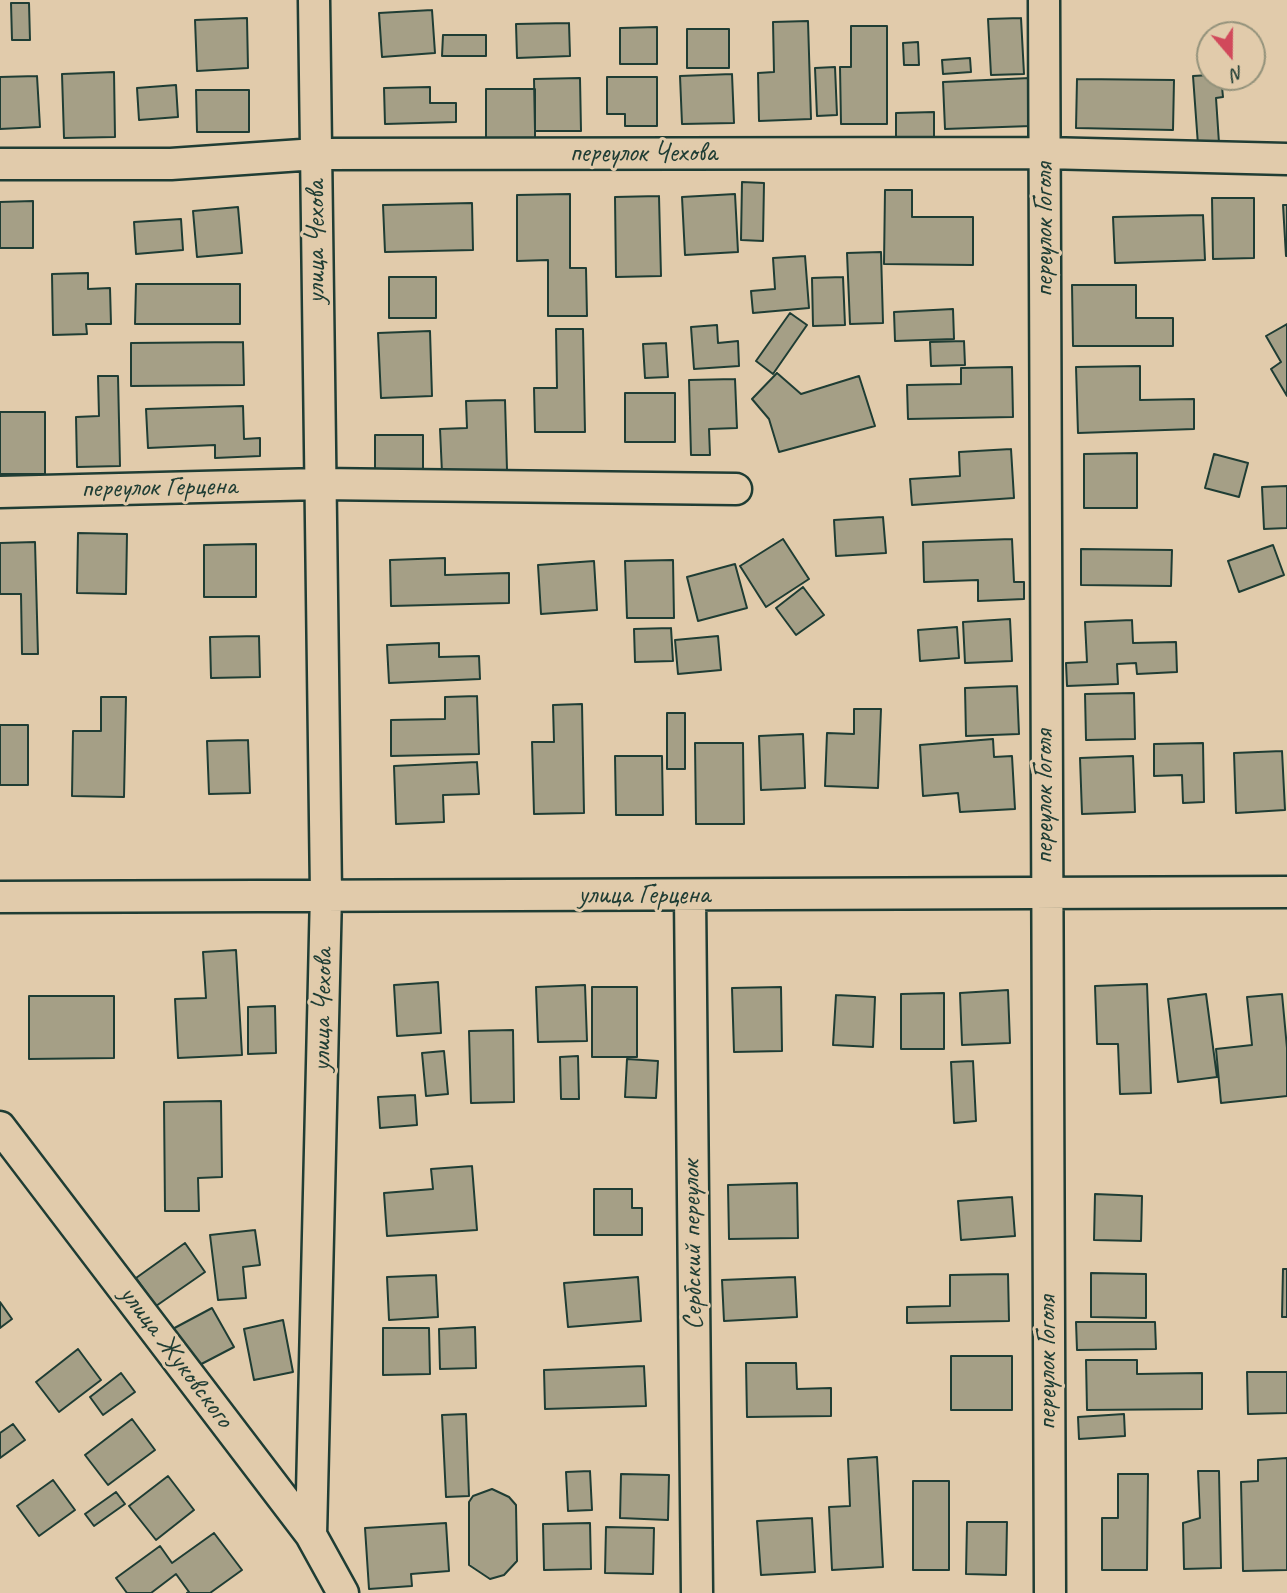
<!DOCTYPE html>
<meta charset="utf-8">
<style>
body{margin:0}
#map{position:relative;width:1287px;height:1593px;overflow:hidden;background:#e1cbab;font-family:Caveat,sans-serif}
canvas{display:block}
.north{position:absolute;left:1196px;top:21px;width:70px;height:70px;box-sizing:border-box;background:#e1cbab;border:2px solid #93927b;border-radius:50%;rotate:160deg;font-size:19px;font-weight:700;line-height:28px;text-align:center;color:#1f3d34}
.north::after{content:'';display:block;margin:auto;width:24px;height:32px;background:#d1495b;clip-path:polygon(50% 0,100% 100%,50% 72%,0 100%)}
</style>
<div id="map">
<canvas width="1287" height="1593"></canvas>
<div class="north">N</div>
</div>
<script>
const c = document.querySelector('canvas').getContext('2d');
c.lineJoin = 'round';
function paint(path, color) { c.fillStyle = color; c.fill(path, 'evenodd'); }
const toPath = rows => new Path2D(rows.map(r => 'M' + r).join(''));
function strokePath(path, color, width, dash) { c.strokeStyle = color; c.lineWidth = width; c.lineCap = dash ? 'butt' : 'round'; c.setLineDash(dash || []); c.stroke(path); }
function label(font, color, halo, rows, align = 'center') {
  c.font = font + ' Caveat,sans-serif'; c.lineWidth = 6; c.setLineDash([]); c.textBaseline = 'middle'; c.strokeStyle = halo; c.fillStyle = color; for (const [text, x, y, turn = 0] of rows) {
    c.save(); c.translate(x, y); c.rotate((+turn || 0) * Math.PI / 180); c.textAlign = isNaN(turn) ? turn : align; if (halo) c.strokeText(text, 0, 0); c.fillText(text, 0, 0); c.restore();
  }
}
const building = toPath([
 [11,3,29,3,30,40,12,40,11,3],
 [432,10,435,53,382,57,379,13,432,10],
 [247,18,248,68,197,71,195,20,247,18],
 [1021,18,1024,74,991,75,988,19,1021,18],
 [808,21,811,119,759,121,758,73,774,72,773,22,808,21],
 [569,23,570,56,517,58,516,24,569,23],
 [851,26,887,26,887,124,841,124,840,67,851,67,851,26],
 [657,27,657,64,620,64,620,28,657,27],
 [687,29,729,29,729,68,687,68,687,29],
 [443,35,486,35,486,56,442,56,443,35],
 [918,42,919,65,904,65,903,43,918,42],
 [970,58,971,72,943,74,942,60,970,58],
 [835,67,837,115,817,116,815,68,835,67],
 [114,72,115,137,64,138,62,74,114,72],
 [732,74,734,123,682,124,680,76,732,74],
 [1210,75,1221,77,1223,97,1216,98,1219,143,1198,145,1193,76,1210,75],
 [37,76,40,127,0,129,0,77,37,76],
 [607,77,657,77,657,126,625,126,625,114,607,114,607,77],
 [580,78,581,131,535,131,534,79,580,78],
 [1030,78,1031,126,945,129,943,82,1030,78],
 [1077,79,1174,80,1173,130,1076,128,1077,79],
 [176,85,178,117,139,120,137,88,176,85],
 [430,87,430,103,456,103,456,122,385,124,384,88,430,87],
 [486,89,535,89,535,142,486,142,486,89],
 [196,90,249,90,249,132,197,132,196,90],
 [934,112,934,137,896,137,896,113,934,112],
 [742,182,764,183,763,241,741,240,742,182],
 [885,190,912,190,912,217,973,217,973,265,884,264,885,190],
 [570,194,570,268,586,268,587,316,548,316,548,260,517,261,517,195,570,194],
 [735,194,738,252,685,255,682,197,735,194],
 [659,196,661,276,616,277,615,197,659,196],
 [1212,198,1254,198,1254,258,1213,259,1212,198],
 [33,201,33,248,0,248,0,202,33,201],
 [472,203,473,250,385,252,383,205,472,203],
 [1283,205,1287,205,1287,256,1286,256,1283,205],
 [238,207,242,253,197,257,193,211,238,207],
 [1203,215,1205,260,1115,263,1113,217,1203,215],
 [181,219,183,250,136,254,134,222,181,219],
 [881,252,883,323,850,324,847,253,881,252],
 [805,256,809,308,753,313,751,291,775,289,773,258,805,256],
 [88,273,88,289,110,288,111,324,86,324,87,334,53,335,52,274,88,273],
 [389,277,436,277,436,318,389,318,389,277],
 [843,277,845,325,813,326,812,278,843,277],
 [136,284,240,284,240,324,135,324,136,284],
 [1072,285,1136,285,1136,318,1173,318,1173,346,1073,346,1072,285],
 [953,309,954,339,895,341,894,312,953,309],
 [790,313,807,325,773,374,756,361,790,313],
 [1287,324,1287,396,1271,369,1281,362,1266,336,1287,324],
 [717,325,718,343,738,341,739,366,694,369,691,327,717,325],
 [556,329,583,329,585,432,535,432,534,388,557,388,556,329],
 [430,331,432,396,381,398,378,333,430,331],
 [964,341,965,365,931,366,930,342,964,341],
 [243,342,244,385,131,386,131,343,243,342],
 [666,343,668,377,645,378,643,344,666,343],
 [1140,366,1140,400,1194,399,1194,429,1078,433,1076,367,1140,366],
 [1012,367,1013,417,908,419,907,385,961,384,961,368,1012,367],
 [777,373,801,394,859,376,875,426,779,452,769,419,752,399,777,373],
 [98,376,118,376,120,466,77,467,76,417,99,416,98,376],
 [735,379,737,428,709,429,710,455,691,455,689,380,735,379],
 [625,393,675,393,675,442,625,442,625,393],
 [505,400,507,470,442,473,440,429,467,428,466,401,505,400],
 [243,406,244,439,260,438,260,456,215,458,215,445,148,448,146,409,243,406],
 [0,412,45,412,45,474,0,474,0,412],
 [375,435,423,435,423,476,375,476,375,435],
 [1011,449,1014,498,912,505,910,479,960,476,959,452,1011,449],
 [1137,453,1137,508,1084,508,1084,454,1137,453],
 [1214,454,1248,463,1239,497,1205,488,1214,454],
 [1287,486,1287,528,1264,529,1262,487,1287,486],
 [883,517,886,553,836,556,834,520,883,517],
 [78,533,127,534,126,594,77,593,78,533],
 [783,539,809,579,766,607,740,566,783,539],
 [1012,539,1014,582,1024,582,1024,599,978,601,978,580,924,582,923,542,1012,539],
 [35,542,38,654,22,654,21,594,0,594,0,543,35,542],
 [256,544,256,597,204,597,204,545,256,544],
 [1273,545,1284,575,1239,592,1228,561,1273,545],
 [1081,549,1172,550,1171,586,1081,585,1081,549],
 [445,558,445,575,509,573,509,603,391,606,390,560,445,558],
 [673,560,674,618,627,618,625,561,673,560],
 [594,561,597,610,541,614,538,565,594,561],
 [735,564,747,608,698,621,687,577,735,564],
 [803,587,824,615,796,635,776,608,803,587],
 [1010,619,1012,661,965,663,963,622,1010,619],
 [1132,620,1133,643,1176,642,1177,672,1137,674,1136,663,1117,664,1118,684,1067,686,1066,663,1087,662,1085,622,1132,620],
 [957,627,959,658,920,661,918,630,957,627],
 [671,628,673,661,635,662,634,629,671,628],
 [259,636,260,677,211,678,210,637,259,636],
 [718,636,721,670,678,674,675,640,718,636],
 [439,643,439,657,479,656,480,679,389,683,387,645,439,643],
 [1017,686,1019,734,966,736,965,688,1017,686],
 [1134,693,1135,739,1086,740,1085,694,1134,693],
 [477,696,479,754,391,756,391,720,445,719,445,697,477,696],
 [101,697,126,697,124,797,72,796,73,731,101,731,101,697],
 [582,704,584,813,534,814,532,742,554,742,553,705,582,704],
 [854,709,881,709,878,788,825,786,827,733,854,734,854,709],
 [667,713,685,713,685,769,667,769,667,713],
 [0,725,28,725,28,785,0,785,0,725],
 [803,734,805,788,761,790,759,736,803,734],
 [993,739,994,757,1012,756,1015,809,960,812,958,793,923,796,920,745,993,739],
 [248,740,250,793,209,794,207,741,248,740],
 [695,743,743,743,744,824,696,824,695,743],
 [1203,743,1204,802,1183,803,1182,775,1154,776,1154,744,1203,743],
 [1282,751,1285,810,1236,813,1234,753,1282,751],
 [615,756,662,756,663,815,616,815,615,756],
 [1133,756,1135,812,1082,814,1080,758,1133,756],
 [477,762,479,794,443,795,444,822,396,824,394,766,477,762],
 [236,950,242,1055,178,1058,175,999,206,998,203,952,236,950],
 [438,982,441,1033,397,1036,394,985,438,982],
 [1147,984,1151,1093,1120,1094,1118,1044,1097,1044,1095,986,1147,984],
 [585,985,587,1041,538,1042,536,987,585,985],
 [592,987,637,987,637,1057,592,1057,592,987],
 [781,987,782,1051,734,1052,732,988,781,987],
 [1008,990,1010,1043,962,1045,960,993,1008,990],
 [944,993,944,1049,901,1049,901,994,944,993],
 [1206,994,1217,1077,1178,1082,1168,999,1206,994],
 [1282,994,1287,1048,1287,1096,1221,1103,1216,1049,1252,1045,1247,997,1282,994],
 [836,995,875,997,873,1047,833,1045,836,995],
 [29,996,114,996,114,1058,29,1059,29,996],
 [275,1006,276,1053,248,1054,248,1007,275,1006],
 [513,1030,514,1102,471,1103,469,1031,513,1030],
 [444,1051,448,1094,426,1096,422,1053,444,1051],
 [578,1056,579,1099,561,1099,560,1057,578,1056],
 [627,1059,658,1061,656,1098,625,1097,627,1059],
 [973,1061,976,1121,954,1123,951,1062,973,1061],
 [415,1095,417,1125,380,1128,378,1097,415,1095],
 [221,1101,222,1177,198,1178,199,1211,165,1211,164,1102,221,1101],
 [472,1166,477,1230,387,1236,384,1193,433,1189,431,1169,472,1166],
 [797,1183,798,1238,729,1239,728,1185,797,1183],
 [594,1189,632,1189,632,1208,642,1208,642,1235,594,1235,594,1189],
 [1095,1194,1142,1196,1141,1241,1094,1240,1095,1194],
 [1012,1197,1015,1236,961,1240,958,1201,1012,1197],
 [255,1230,260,1265,243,1267,246,1298,218,1300,210,1235,255,1230],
 [185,1243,205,1272,156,1306,136,1278,185,1243],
 [1283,1269,1287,1269,1287,1317,1282,1317,1283,1269],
 [1091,1273,1146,1274,1146,1318,1091,1317,1091,1273],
 [1008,1274,1009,1321,907,1323,907,1307,950,1306,950,1275,1008,1274],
 [436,1275,438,1317,389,1320,387,1277,436,1275],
 [638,1277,641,1321,568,1327,564,1283,638,1277],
 [795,1277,797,1317,724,1321,722,1280,795,1277],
 [0,1302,12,1319,0,1328,0,1302],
 [212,1308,234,1347,188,1371,167,1332,212,1308],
 [283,1320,293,1372,254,1380,244,1329,283,1320],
 [1076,1322,1155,1322,1156,1349,1077,1350,1076,1322],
 [475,1327,476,1368,440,1369,439,1329,475,1327],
 [383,1328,429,1328,430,1374,383,1375,383,1328],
 [78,1349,101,1380,59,1412,36,1382,78,1349],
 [951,1356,1012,1356,1012,1410,951,1410,951,1356],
 [1086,1360,1137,1360,1137,1374,1202,1373,1202,1409,1087,1410,1086,1360],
 [746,1363,796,1363,797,1389,831,1388,831,1416,747,1417,746,1363],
 [644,1366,646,1406,545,1409,544,1370,644,1366],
 [1247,1372,1287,1372,1287,1413,1248,1414,1247,1372],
 [121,1373,135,1392,103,1415,90,1397,121,1373],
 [466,1414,469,1496,446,1497,442,1415,466,1414],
 [1124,1414,1125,1436,1079,1439,1078,1417,1124,1414],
 [132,1419,155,1450,108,1485,85,1455,132,1419],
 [13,1424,25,1440,0,1458,0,1433,13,1424],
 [877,1457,883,1567,832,1570,829,1507,850,1506,848,1459,877,1457],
 [1287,1458,1287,1570,1243,1571,1241,1482,1258,1481,1258,1460,1287,1458],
 [590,1471,592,1510,568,1511,566,1472,590,1471],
 [1198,1471,1219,1471,1221,1568,1184,1569,1183,1523,1200,1518,1198,1471],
 [621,1474,669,1475,668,1520,620,1518,621,1474],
 [1118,1474,1148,1474,1147,1570,1102,1570,1102,1518,1118,1518,1118,1474],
 [168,1476,194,1510,156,1540,129,1506,168,1476],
 [53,1480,75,1510,39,1536,17,1506,53,1480],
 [913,1481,949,1481,949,1570,913,1570,913,1481],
 [492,1489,509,1497,516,1505,517,1561,504,1575,490,1579,469,1565,469,1502,473,1496,492,1489],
 [116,1492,125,1504,94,1526,85,1514,116,1492],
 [812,1518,815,1572,761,1575,757,1521,812,1518],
 [967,1522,1007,1522,1006,1575,966,1574,967,1522],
 [446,1523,449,1571,411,1574,412,1586,369,1589,365,1528,446,1523],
 [590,1523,591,1569,544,1570,543,1524,590,1523],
 [606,1527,654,1528,653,1574,605,1573,606,1527],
 [214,1533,242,1570,210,1593,187,1593,189,1592,176,1574,151,1593,127,1593,116,1578,160,1546,172,1563,214,1533]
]);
paint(building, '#a59f86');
strokePath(building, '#1f3d34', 2);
const minor = toPath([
 [1044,0,1050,1593],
 [0,164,171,164,316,154,1045,153,1287,159],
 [0,492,319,484,736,489],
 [690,896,697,1593],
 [0,897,1287,892],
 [0,1127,311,1535,343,1593],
 [311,1535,326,893,314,0]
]);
strokePath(minor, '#1f3d34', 35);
strokePath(minor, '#e1cbab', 30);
label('28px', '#1f3d34', '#e1cbab', [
 ["переулок Чехова",643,154],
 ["переулок Гоголя",1045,230,-90],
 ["улица Чехова",317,242,-90],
 ["переулок Герцена",159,488,-1],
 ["переулок Гоголя",1045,797,-90],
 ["улица Герцена",644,896],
 ["улица Чехова",323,1010,-89],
 ["Сербский переулок",693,1245,-91],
 ["улица Жуковского",176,1357,53],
 ["переулок Гоголя",1048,1363,-90]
]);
</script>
